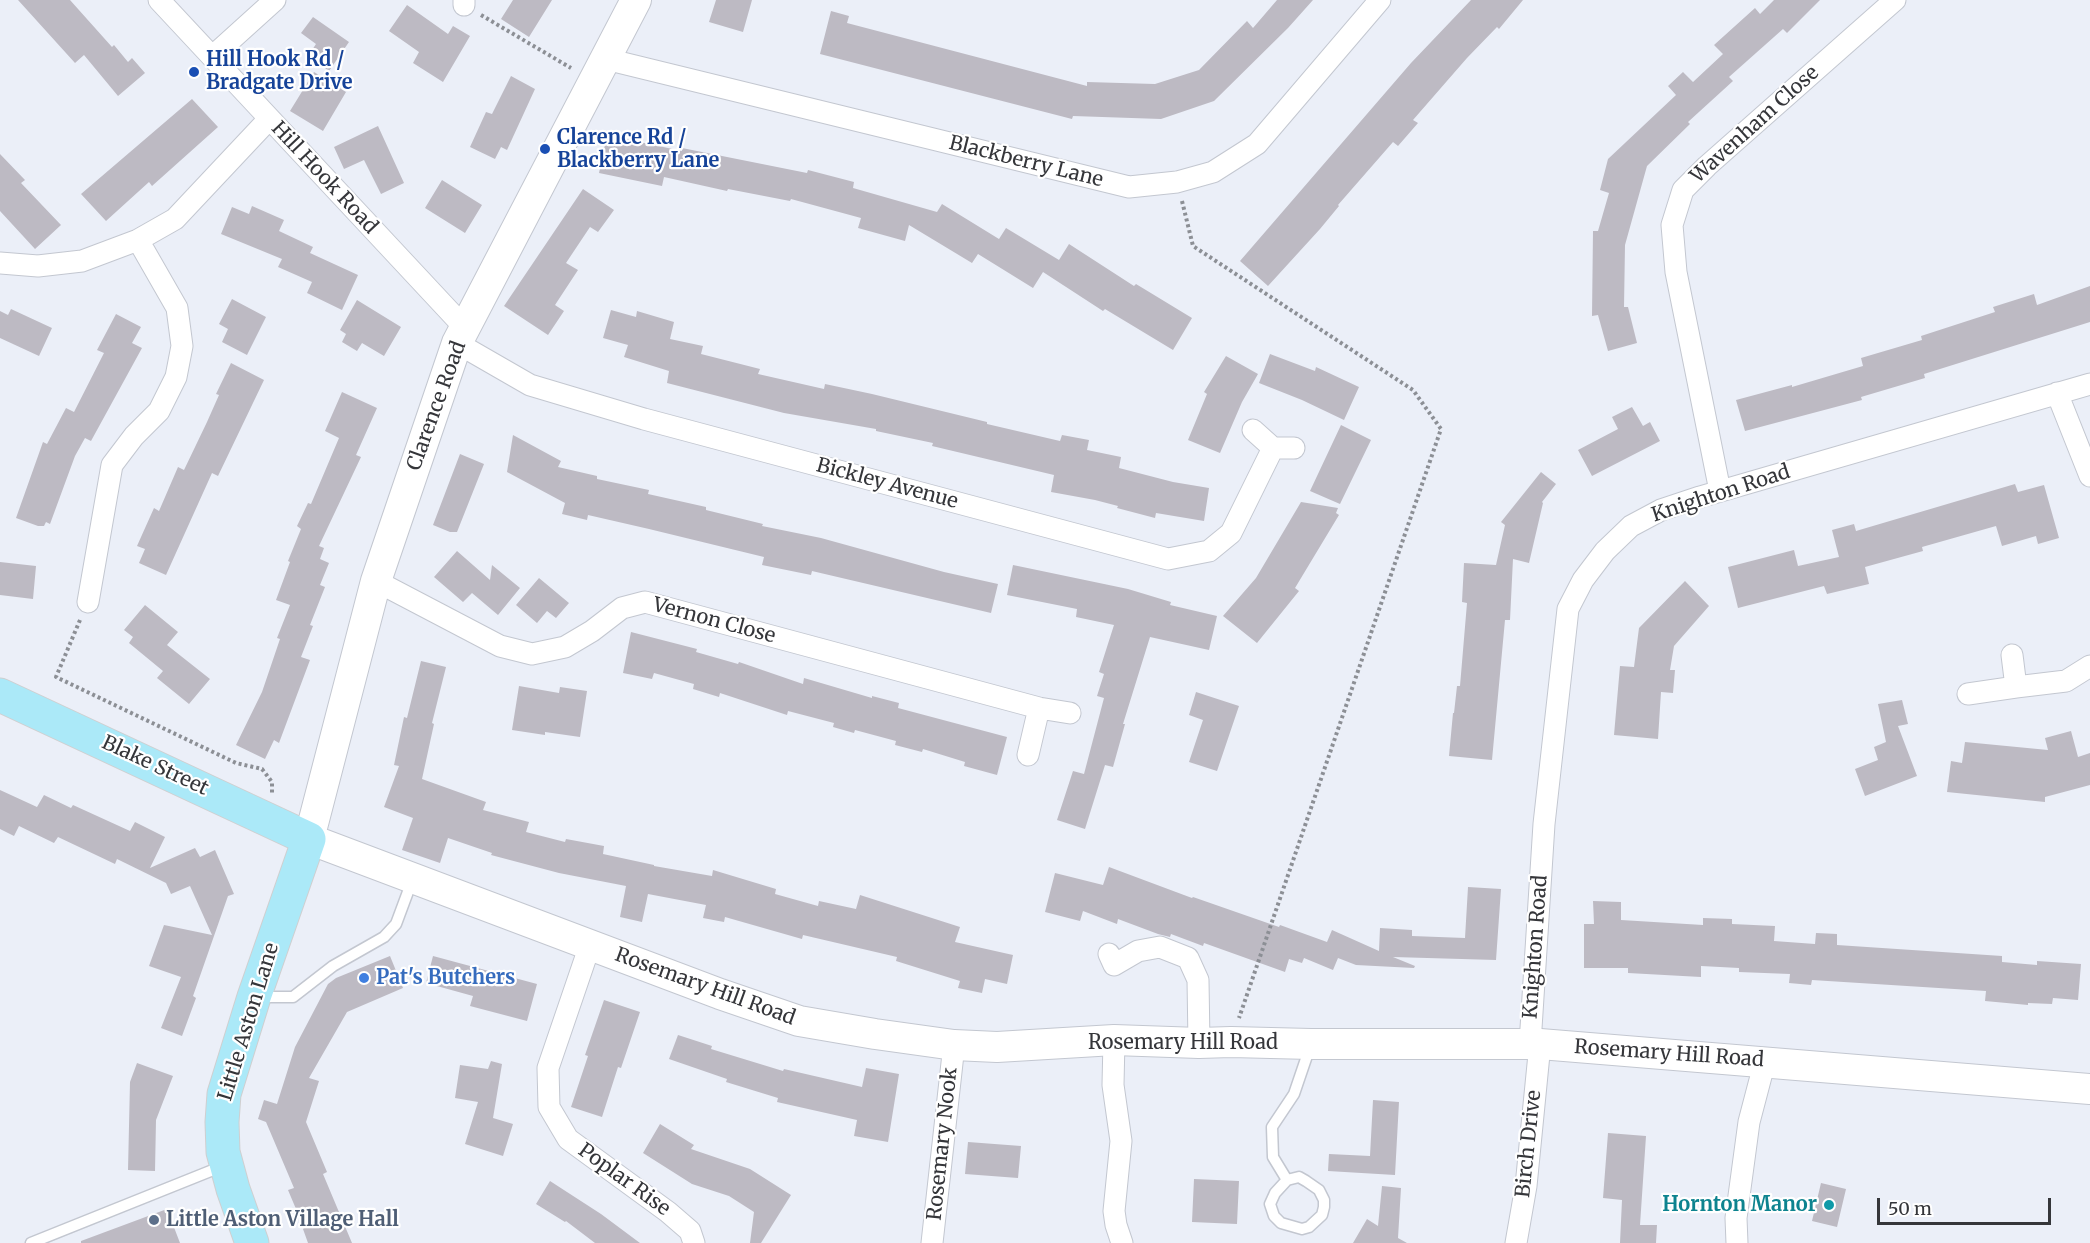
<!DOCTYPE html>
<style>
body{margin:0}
#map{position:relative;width:2090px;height:1243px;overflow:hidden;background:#ebeff8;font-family:Merriweather,serif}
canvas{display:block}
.scale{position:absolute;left:1877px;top:1198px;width:174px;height:27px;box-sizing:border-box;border:3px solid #35363a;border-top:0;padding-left:8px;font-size:18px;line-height:21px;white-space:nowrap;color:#35363a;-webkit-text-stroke:4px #fff;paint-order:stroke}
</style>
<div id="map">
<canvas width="2090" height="1243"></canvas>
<div class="scale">50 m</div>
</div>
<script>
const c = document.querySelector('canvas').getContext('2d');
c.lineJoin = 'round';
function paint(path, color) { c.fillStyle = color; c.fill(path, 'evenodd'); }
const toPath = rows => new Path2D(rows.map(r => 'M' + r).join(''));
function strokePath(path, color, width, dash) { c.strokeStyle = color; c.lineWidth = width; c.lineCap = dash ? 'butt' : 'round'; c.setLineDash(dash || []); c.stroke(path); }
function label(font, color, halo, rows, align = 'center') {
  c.font = font + ' Merriweather,serif'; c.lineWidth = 4.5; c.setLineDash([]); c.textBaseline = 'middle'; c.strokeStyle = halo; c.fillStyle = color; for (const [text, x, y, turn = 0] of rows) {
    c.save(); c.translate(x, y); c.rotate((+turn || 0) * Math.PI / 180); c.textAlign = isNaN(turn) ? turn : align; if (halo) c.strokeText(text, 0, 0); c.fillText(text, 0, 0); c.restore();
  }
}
paint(toPath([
 [18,0,70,0,112,47,114,45,128,62,132,58,145,73,118,96,84,55,75,63],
 [513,0,552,0,529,37,501,19],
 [716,0,752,0,743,32,709,22],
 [1277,0,1313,0,1288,28,1214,101,1161,119,1073,116,1072,119,820,54,831,11,849,16,847,23,1087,86,1087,82,1155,84,1199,70,1247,21,1253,28],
 [1471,0,1523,0,1499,29,1497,27,1467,58,1413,120,1418,123,1398,146,1393,142,1338,205,1339,206,1320,229,1268,286,1240,261,1411,63],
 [1774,0,1820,0,1787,33,1783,29,1729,77,1733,81,1688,122,1690,124,1647,166,1625,245,1624,307,1628,307,1637,343,1608,351,1598,315,1592,316,1593,231,1598,231,1609,193,1600,190,1608,159,1676,95,1668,86,1683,72,1693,82,1723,54,1714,45,1755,8,1760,14],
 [407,5,448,34,453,26,470,36,443,82,413,63,419,52,389,31],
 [313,17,349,42,329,71,308,56,316,44,301,33],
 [314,72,346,92,323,131,290,111],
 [511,76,535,89,507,150,501,147,495,159,470,147,486,112,492,114],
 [192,99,218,127,152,186,149,182,106,221,81,194],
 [378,126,404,183,381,194,364,160,344,169,334,147],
 [607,135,682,151,682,148,807,173,808,170,854,182,853,188,937,212,942,204,999,239,1006,228,1059,260,1069,244,1134,286,1136,284,1192,318,1173,350,1105,309,1103,311,1043,272,1033,288,978,254,972,263,909,225,905,241,858,228,861,218,791,199,790,201,728,189,727,191,664,177,662,186,599,173],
 [0,154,25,180,21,183,61,225,35,249,0,211],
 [442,180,482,205,465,233,425,208],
 [583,189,614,210,598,232,590,227,566,263,578,270,555,305,564,311,548,335,504,306],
 [252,206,284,220,279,231,313,247,310,253,358,275,342,310,307,293,312,282,278,267,282,259,221,234,232,207,249,214],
 [2090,286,2090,322,1924,374,1925,378,1861,397,1862,400,1745,431,1736,400,1792,385,1792,387,1863,366,1861,358,1922,340,1921,336,1995,312,1993,307,2034,294,2037,305],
 [232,299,266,317,247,355,222,342,228,329,219,324],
 [357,300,401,327,384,356,362,343,357,351,342,342,346,334,340,330],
 [11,309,52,328,39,356,0,338,0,311,8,315],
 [611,310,636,317,637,311,674,322,670,339,703,346,701,354,760,369,758,374,824,389,825,384,872,394,987,422,987,424,1060,441,1062,435,1089,440,1087,450,1121,457,1119,468,1173,482,1209,488,1204,521,1156,513,1155,518,1117,508,1118,506,1095,500,1051,492,1054,475,932,446,933,443,876,431,876,429,784,413,667,383,669,371,624,357,628,345,603,338],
 [116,314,141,327,132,343,142,348,91,441,85,438,75,456,50,524,46,522,44,526,38,526,16,518,43,442,47,444,66,408,74,412,104,353,97,350],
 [1270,354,1315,371,1316,367,1359,387,1344,420,1302,400,1259,383],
 [1226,356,1258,374,1242,402,1220,453,1188,440,1207,394,1204,392],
 [231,363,264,380,218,476,212,473,166,575,139,563,145,549,137,546,154,508,159,511,178,467,184,470,207,422,219,395,216,394],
 [342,392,377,408,356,455,361,457,319,546,324,548,320,559,329,563,320,585,325,587,310,625,313,626,301,657,310,660,279,743,274,740,265,759,236,745,262,692,280,639,277,638,290,605,276,600,290,562,288,561,301,529,297,526,308,503,311,504,339,438,325,431],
 [1632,407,1643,426,1650,422,1660,441,1592,476,1578,450,1618,429,1612,417],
 [1341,425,1371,440,1340,504,1310,491],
 [513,435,561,461,558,467,597,476,597,479,649,490,648,494,706,507,706,510,763,524,762,526,821,538,944,572,998,584,991,613,812,571,811,575,762,565,764,557,649,529,588,515,587,520,562,514,565,503,507,472],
 [460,454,484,464,457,532,450,532,433,525],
 [1541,472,1556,484,1542,502,1543,503,1529,563,1513,559,1510,620,1505,620,1492,760,1449,756,1453,713,1454,713,1457,686,1460,686,1467,603,1462,602,1464,563,1496,565,1505,525,1501,522],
 [2015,484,2018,492,2044,485,2059,538,2038,544,2036,536,2002,546,1996,526,1922,547,1923,551,1865,567,1869,584,1827,594,1824,586,1738,608,1728,567,1794,550,1798,566,1839,557,1832,530,1854,524,1856,531],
 [1301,502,1338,508,1336,513,1339,515,1295,588,1299,591,1257,643,1223,616,1256,578],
 [457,551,490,580,492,565,520,588,498,615,472,593,463,602,434,577],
 [0,562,36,566,33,599,0,595],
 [1013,565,1128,589,1171,602,1170,605,1217,616,1209,650,1150,637,1123,724,1125,724,1113,767,1105,765,1085,829,1057,820,1073,771,1084,774,1104,698,1097,696,1104,674,1099,672,1114,625,1076,617,1077,609,1007,595],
 [539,578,569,603,556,618,547,611,537,623,516,605],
 [1685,581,1709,606,1674,646,1670,670,1675,670,1673,693,1661,692,1658,739,1614,735,1620,666,1634,667,1639,628],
 [145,605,178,632,167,645,210,679,189,704,157,678,163,671,129,643,133,637,124,630],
 [631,632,697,649,696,652,738,664,739,662,803,684,804,678,872,698,872,696,899,703,898,708,1007,737,997,775,964,766,965,762,923,749,922,752,895,745,896,741,855,730,854,733,833,727,834,723,788,711,787,715,720,693,719,697,693,689,694,684,654,673,652,679,623,673],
 [421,661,446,667,432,723,434,724,422,779,486,802,483,810,529,822,526,832,565,842,566,839,604,846,603,854,654,865,654,866,712,876,713,870,776,889,775,894,818,906,819,901,856,909,860,895,960,927,955,942,1013,955,1007,984,985,979,982,993,958,988,960,981,896,961,897,957,803,935,802,939,725,917,724,922,703,918,706,905,648,894,642,922,620,917,626,886,559,873,491,855,492,853,448,838,440,863,402,850,413,818,384,807,399,766,394,765,404,717,407,718],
 [519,686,559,693,560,687,587,691,580,737,545,732,545,735,512,730],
 [1196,692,1239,706,1217,771,1189,762,1203,720,1189,715],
 [1902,700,1908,724,1898,726,1917,776,1865,796,1855,769,1878,760,1874,747,1886,742,1878,704],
 [2071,731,2078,757,2090,753,2090,785,2045,797,2045,802,1947,792,1951,761,1962,763,1965,742,2048,750,2045,738],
 [0,790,37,807,44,795,71,808,73,805,130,831,135,822,165,837,150,868,195,848,200,857,215,850,234,894,228,896,193,996,196,998,182,1036,161,1028,181,977,149,966,164,925,212,935,190,886,171,894,166,883,117,859,115,864,58,837,54,843,19,826,14,836,0,829],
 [1109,867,1192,898,1193,897,1279,927,1280,925,1327,942,1332,930,1379,951,1380,928,1412,930,1412,936,1465,938,1468,887,1501,889,1496,960,1393,957,1415,966,1414,968,1356,965,1338,958,1333,970,1304,958,1302,963,1289,959,1285,972,1204,943,1203,946,1171,934,1170,937,1158,934,1118,919,1117,924,1083,911,1080,921,1045,912,1055,873,1103,885],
 [1593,901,1621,902,1621,920,1703,925,1703,918,1732,919,1732,924,1775,926,1774,941,1815,944,1816,933,1837,934,1837,945,2002,956,2002,962,2037,965,2037,961,2081,964,2078,1000,2053,998,2052,1004,2028,1003,2028,1005,1985,1001,1986,991,1812,980,1811,985,1789,983,1790,974,1739,972,1739,968,1701,966,1701,977,1628,973,1628,968,1584,968,1584,924,1594,924],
 [390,956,403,988,347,1012,309,1078,319,1081,306,1122,327,1172,323,1174,352,1243,308,1243,303,1229,304,1228,288,1190,294,1188,266,1122,258,1119,264,1100,277,1104,295,1047,328,984,336,978],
 [433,956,537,984,527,1021,470,1006,473,996,426,983],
 [604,1000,640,1012,621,1068,618,1067,602,1117,571,1107,588,1056,585,1055],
 [678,1035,712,1046,711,1049,783,1071,784,1069,862,1087,866,1068,899,1074,888,1142,854,1136,857,1120,777,1102,778,1098,726,1082,727,1079,669,1059],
 [491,1061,502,1064,493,1118,513,1124,503,1156,465,1144,478,1102,455,1098,460,1065,488,1069],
 [137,1063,173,1076,156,1120,155,1171,128,1170,130,1082],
 [1373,1100,1399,1102,1395,1175,1328,1171,1329,1154,1370,1156],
 [660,1124,694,1145,691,1149,750,1169,791,1195,761,1243,750,1243,754,1212,729,1196,692,1184,643,1153],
 [1608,1133,1646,1136,1640,1225,1657,1225,1656,1243,1620,1243,1622,1200,1603,1198],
 [968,1142,1021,1146,1018,1178,965,1174],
 [1194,1179,1239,1181,1237,1224,1192,1222],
 [550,1181,601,1214,640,1243,595,1243,566,1221,565,1222,536,1204],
 [1821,1183,1846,1189,1837,1227,1812,1221],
 [1382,1186,1401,1188,1398,1238,1407,1243,1353,1243,1367,1219,1378,1226],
 [167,1209,180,1243,81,1243,81,1241]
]), '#bdbac3');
const lane = toPath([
 [257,997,293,997,333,966,384,937,396,924,412,881],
 [1287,1180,1299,1177,1306,1181,1319,1190,1324,1200,1324,1207,1322,1215,1309,1227,1302,1229,1281,1223,1274,1216,1270,1204,1275,1193,1287,1180,1273,1157,1272,1127,1294,1094,1310,1047],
 [31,1243,223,1166]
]);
const street = toPath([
 [159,0,466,329],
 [464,5,464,0],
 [213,56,275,0],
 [606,59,1129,187,1177,182,1213,172,1257,144,1380,0],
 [0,263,38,266,82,261,138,240,175,219,269,119],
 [457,343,530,385,644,419,1168,559,1209,551,1231,533,1273,448],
 [2057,393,2090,476],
 [1253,430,1273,448,1294,448],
 [1720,491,1676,272,1672,225,1683,190,1707,166,1895,0],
 [376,581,500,646,532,654,565,647,592,631,622,608,645,602,1039,708],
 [88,602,112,465,134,436,159,411,176,377,182,346,177,308,138,240],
 [2016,687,2066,681,2090,666],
 [1968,694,2016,687,2012,655],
 [1028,755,1039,708,1070,713],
 [590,945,548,1068,549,1107,568,1139,668,1212,690,1231,694,1243],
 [1109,954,1114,965,1138,951,1160,947,1188,958,1198,980,1199,1043],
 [1114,1040,1113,1085,1121,1141,1114,1211,1116,1225,1122,1243],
 [1530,1044,1544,824,1568,609,1583,580,1605,551,1631,526,1661,510,1700,497,2090,384],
 [932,1243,954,1045],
 [1516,1243,1526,1186,1540,1044],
 [1737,1243,1736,1218,1749,1122,1765,1061]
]);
const secondary = toPath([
 [636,0,457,343,376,581,309,839,720,994,799,1021,875,1034,954,1045,997,1047,1114,1040,1199,1043,1231,1042,1311,1044,1540,1044,2090,1089]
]);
const primary = toPath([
 [0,695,309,839,254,997,224,1094,222,1122,223,1152,233,1189,252,1243]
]);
strokePath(lane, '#c3c7d0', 13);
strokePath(street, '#c3c7d0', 23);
strokePath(secondary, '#c3c7d0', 32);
strokePath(primary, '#cfcfd0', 35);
strokePath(toPath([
 [481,15,571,68],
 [1182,201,1193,246,1413,390,1441,429,1239,1018],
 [80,620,56,677,236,763,262,769,272,782,272,793]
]), '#8c8f95', 4, [3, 3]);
strokePath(lane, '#fff', 10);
strokePath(street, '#fff', 21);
strokePath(secondary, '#fff', 30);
strokePath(primary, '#abe9f8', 33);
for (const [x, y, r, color] of [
 [194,72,6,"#1a4fb4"],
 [545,149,6,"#1a4fb4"],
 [364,978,6,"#3f7fe0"],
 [1829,1205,6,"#0f9aa8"],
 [154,1220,6,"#5c6f8a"]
]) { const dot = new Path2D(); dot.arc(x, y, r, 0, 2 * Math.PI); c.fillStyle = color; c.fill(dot); strokePath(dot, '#fff', 2); }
label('bold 20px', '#164399', '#fff', [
 ["Hill Hook Rd /",206,60],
 ["Bradgate Drive",206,83],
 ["Clarence Rd /",557,138],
 ["Blackberry Lane",557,161]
], 'left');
label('20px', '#35363a', '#fff', [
 ["Wavenham Close",1755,125,-42],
 ["Blackberry Lane",1026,162,14],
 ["Hill Hook Road",324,178,47],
 ["Clarence Road",437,406,-70],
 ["Bickley Avenue",887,484,15],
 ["Knighton Road",1721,494,-18],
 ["Vernon Close",714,621,15],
 ["Blake Street",155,766,25],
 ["Knighton Road",1536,947,-86],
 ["Rosemary Hill Road",705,987,20],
 ["Little Aston Lane",249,1022,-73],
 ["Rosemary Hill Road",1183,1043],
 ["Rosemary Hill Road",1669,1054,4],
 ["Rosemary Nook",943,1144,-84],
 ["Birch Drive",1529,1144,-84],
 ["Poplar Rise",624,1180,36]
]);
label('bold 20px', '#366cbe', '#fff', [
 ["Pat's Butchers",376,978]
], 'left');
label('bold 20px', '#0d838f', '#fff', [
 ["Hornton Manor",1817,1205]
], 'right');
label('bold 20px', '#4e5e75', '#fff', [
 ["Little Aston Village Hall",166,1220]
], 'left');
</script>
